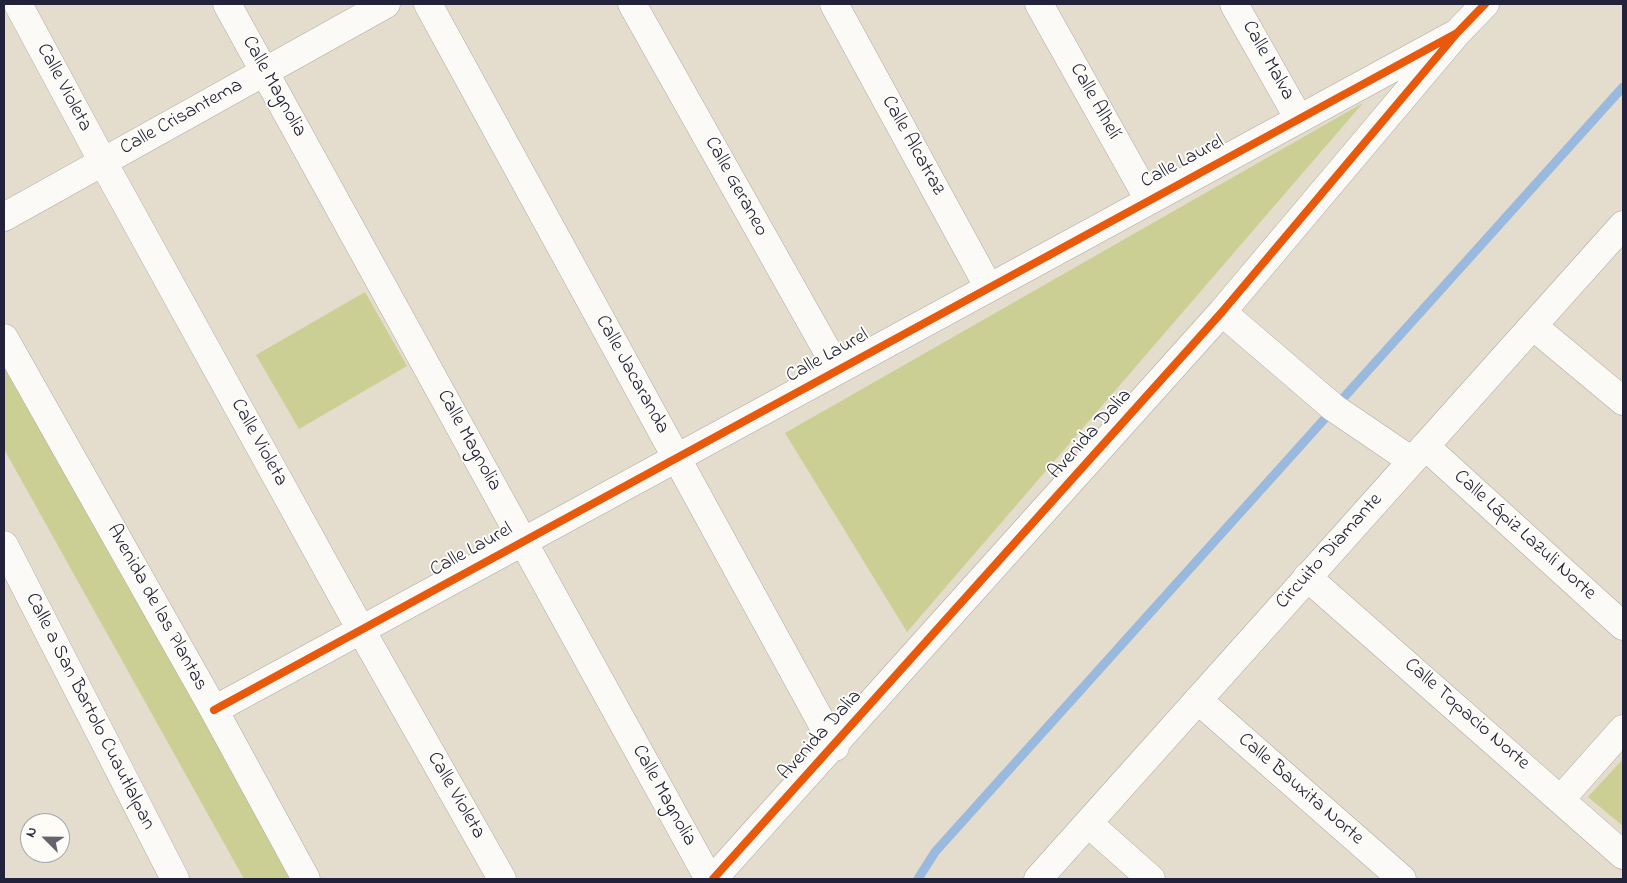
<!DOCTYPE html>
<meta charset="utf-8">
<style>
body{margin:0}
#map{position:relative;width:1627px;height:883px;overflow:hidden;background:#e4dccc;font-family:"Indie Flower",sans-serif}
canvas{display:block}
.frame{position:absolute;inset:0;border:5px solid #22223b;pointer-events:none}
.north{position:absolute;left:20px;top:813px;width:50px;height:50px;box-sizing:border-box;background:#fdfcf7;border:1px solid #a5a5ac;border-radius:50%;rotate:293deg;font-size:14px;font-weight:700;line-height:20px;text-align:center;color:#22223b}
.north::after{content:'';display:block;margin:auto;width:18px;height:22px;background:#66636e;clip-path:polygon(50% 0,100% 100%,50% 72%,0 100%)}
</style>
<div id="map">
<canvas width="1627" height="883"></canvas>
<div class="frame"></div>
<div class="north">N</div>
</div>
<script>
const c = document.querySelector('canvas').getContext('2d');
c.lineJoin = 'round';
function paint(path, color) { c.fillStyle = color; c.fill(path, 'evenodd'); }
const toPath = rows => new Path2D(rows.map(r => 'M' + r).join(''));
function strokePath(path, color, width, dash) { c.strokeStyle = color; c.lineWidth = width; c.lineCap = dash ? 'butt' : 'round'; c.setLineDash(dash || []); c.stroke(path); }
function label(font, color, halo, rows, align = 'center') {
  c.font = font + ' "Indie Flower",sans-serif'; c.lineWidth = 4; c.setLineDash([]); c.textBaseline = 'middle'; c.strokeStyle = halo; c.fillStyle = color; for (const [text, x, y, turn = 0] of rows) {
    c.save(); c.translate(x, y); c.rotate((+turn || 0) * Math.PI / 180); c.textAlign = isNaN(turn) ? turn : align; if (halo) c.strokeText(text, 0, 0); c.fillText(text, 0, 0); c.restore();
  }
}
paint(toPath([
 [1363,103,907,632,785,433],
 [365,292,407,366,299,429,256,355],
 [4,356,297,879,244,879,4,449],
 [1623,759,1623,826,1588,797]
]), '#cccf94');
strokePath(toPath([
 [918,879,935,852,1623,87]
]), '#99bade', 9);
const minor = toPath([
 [18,4,103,162,361,630,502,879],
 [227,4,709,879],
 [428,4,835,747],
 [632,4,838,370],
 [834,4,989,288],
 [1039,4,1149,200],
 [1234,4,1299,119],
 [4,217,386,4],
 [1222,312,1334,408,1412,461],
 [1533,326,1623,401],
 [4,338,214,710,306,879],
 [1425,446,1623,626],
 [1307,577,1623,855],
 [1198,700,1402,879],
 [214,710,1457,33],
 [1561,799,1623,729],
 [1088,823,1151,879],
 [713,879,1222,312,1457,33,1485,4],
 [1038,879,1623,225]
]);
const major = toPath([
 [4,545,175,879]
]);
strokePath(minor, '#b0aaa3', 29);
strokePath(major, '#b0aaa3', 29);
strokePath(minor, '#fbfaf7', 28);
strokePath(major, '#fbfaf7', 28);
strokePath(toPath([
 [214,710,1457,33],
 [713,879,1222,312,1457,33,1485,4]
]), '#e8590c', 8);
label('20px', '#22223b', '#fdfcf7', [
 ["Calle Malva",1267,61,61],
 ["Calle Magnolia",273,87,61],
 ["Calle Violeta",63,88,62],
 ["Calle Alhelí",1094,102,61],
 ["Calle Crisantema",182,118,-29],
 ["Calle Alcatraz",912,146,61],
 ["Calle Laurel",1183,163,-28],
 ["Calle Geraneo",735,187,61],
 ["Calle Laurel",828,357,-29],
 ["Calle Jacaranda",631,375,61],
 ["Avenida Dalia",1091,435,-48],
 ["Calle Magnolia",468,441,61],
 ["Calle Violeta",258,443,61],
 ["Calle Lápiz Lazuli Norte",1524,536,42],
 ["Calle Laurel",472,551,-29],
 ["Circuito Diamante",1330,552,-48],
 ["Avenida de las Plantas",156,608,61],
 ["Calle a San Bartolo Cuautlalpan",89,712,63],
 ["Calle Topacio Norte",1466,715,41],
 ["Avenida Dalia",821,736,-48],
 ["Calle Bauxita Norte",1300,790,41],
 ["Calle Violeta",455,796,60],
 ["Calle Magnolia",663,796,61]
]);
</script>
